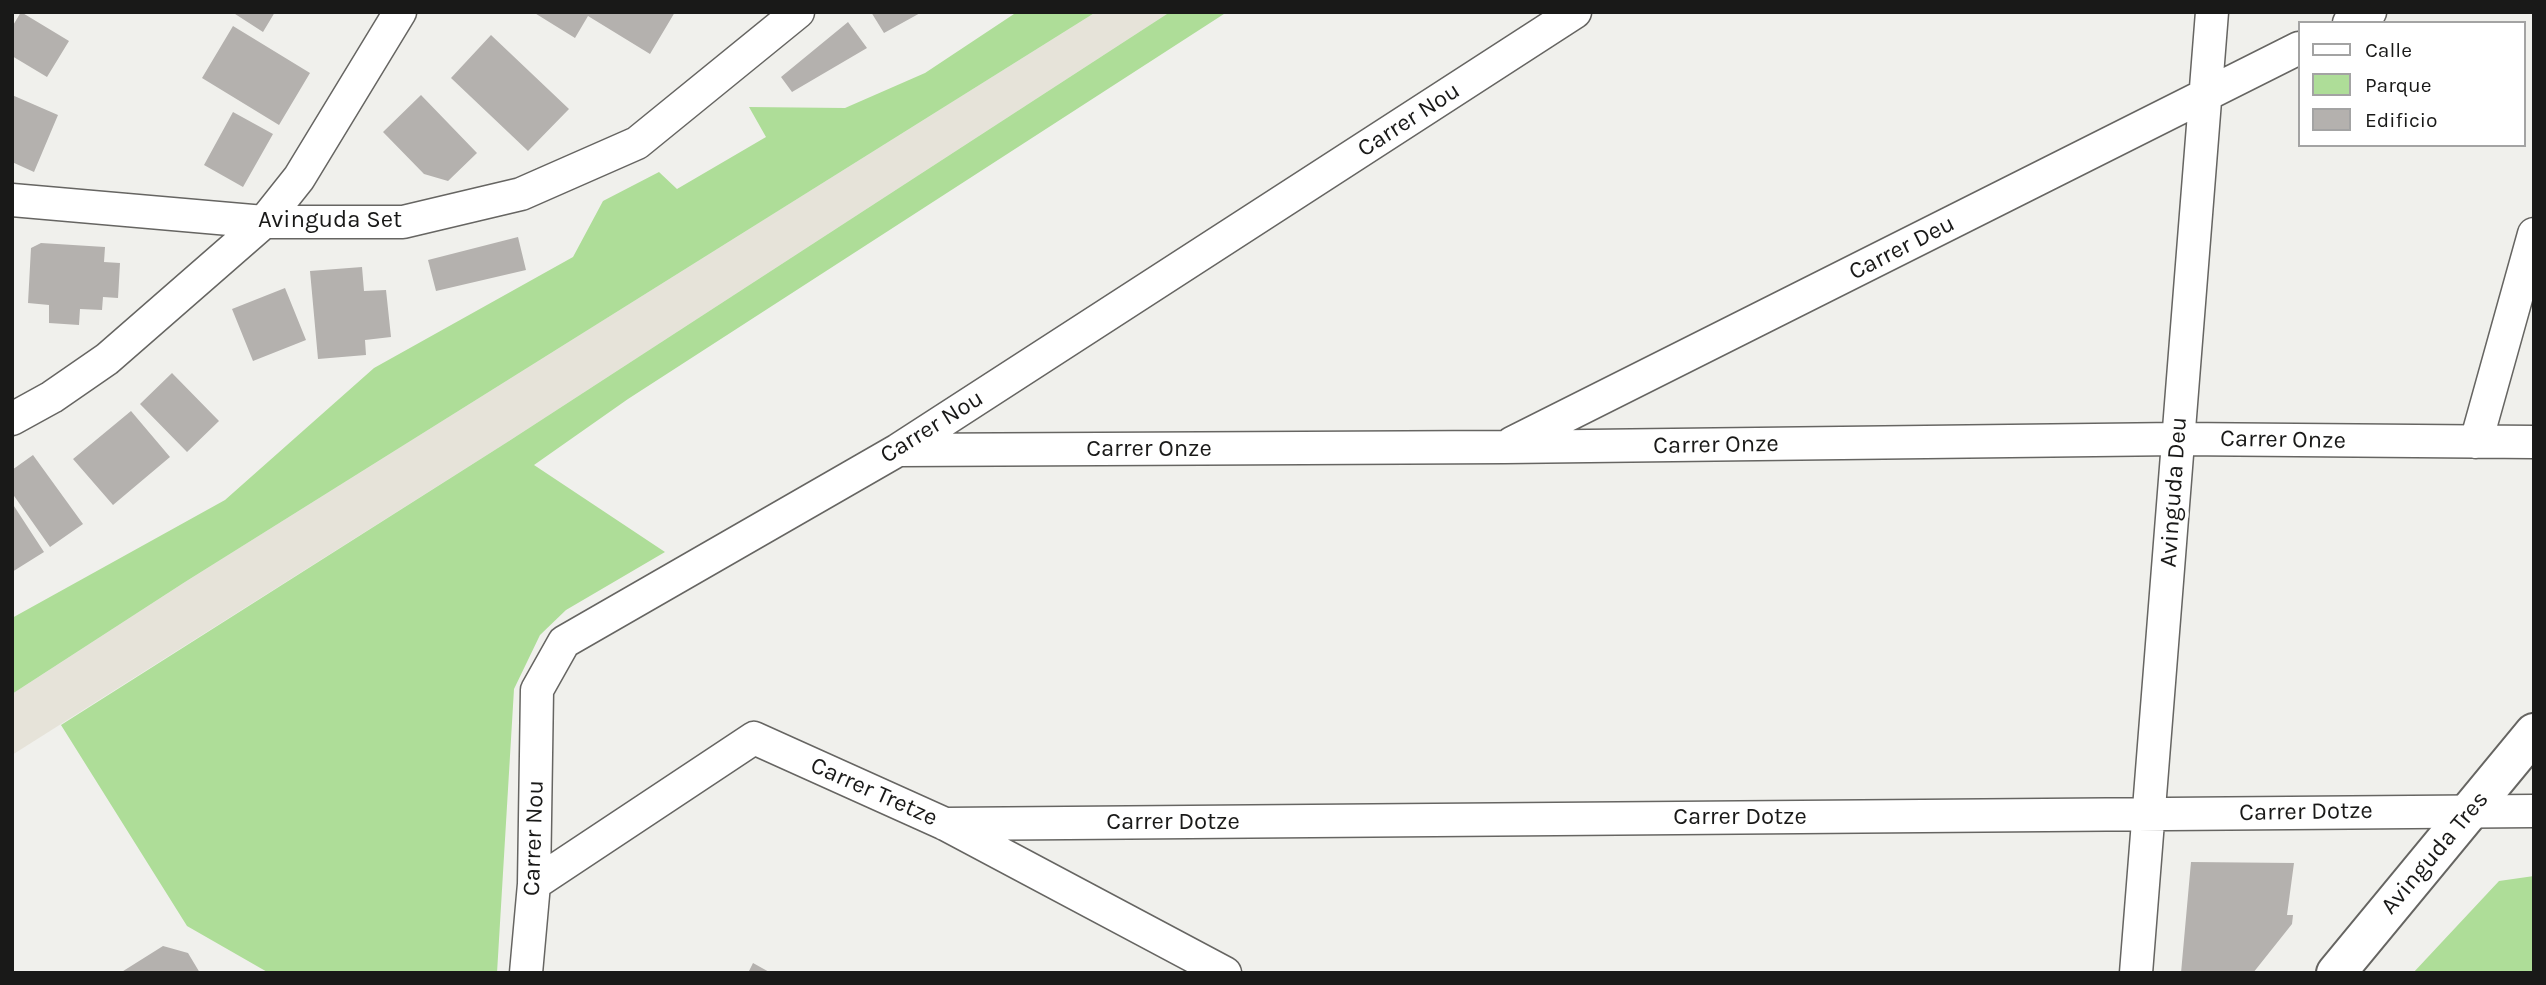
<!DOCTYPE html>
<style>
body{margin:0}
#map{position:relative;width:2546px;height:985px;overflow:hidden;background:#f0f0ec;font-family:Karla,sans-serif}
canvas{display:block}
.frame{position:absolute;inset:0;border:14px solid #191918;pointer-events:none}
.legend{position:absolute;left:2298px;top:21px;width:228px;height:126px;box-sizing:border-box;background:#fff;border:2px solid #a3a3a3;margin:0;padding:9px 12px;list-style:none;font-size:21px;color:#191918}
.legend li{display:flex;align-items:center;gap:14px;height:35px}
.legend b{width:35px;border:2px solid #a3a3a3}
</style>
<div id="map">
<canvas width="2546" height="985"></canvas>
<div class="frame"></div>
<ul class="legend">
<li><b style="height:9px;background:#fff"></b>Calle</li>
<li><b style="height:19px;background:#aedd98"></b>Parque</li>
<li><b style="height:19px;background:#b4b1ae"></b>Edificio</li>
</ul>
</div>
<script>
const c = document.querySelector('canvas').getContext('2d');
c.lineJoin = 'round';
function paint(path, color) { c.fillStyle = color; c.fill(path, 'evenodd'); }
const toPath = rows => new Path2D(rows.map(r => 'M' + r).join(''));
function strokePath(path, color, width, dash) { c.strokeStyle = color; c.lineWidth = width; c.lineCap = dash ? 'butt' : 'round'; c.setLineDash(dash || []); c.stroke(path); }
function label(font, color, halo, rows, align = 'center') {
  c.font = font + ' Karla,sans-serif'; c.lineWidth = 7; c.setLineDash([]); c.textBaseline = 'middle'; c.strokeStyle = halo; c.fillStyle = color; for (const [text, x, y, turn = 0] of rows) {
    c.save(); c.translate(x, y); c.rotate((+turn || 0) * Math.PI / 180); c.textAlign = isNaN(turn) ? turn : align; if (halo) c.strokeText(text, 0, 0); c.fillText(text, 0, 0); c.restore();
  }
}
paint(toPath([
 [1096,12,1170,12,509,441,12,755,12,694,185,582]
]), '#e6e3d9');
paint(toPath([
 [1017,12,1096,12,185,582,12,694,12,618,225,500,374,368,573,257,603,201,659,172,677,189,766,137,749,107,845,108,925,73],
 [1170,12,1227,12,628,399,534,465,665,552,566,610,540,635,514,689,497,973,269,973,187,926,61,725,509,441],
 [2534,876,2534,973,2413,973,2499,881]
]), '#aedd98');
paint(toPath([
 [21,12,69,41,47,77,12,56,12,27],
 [232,12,275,12,263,32],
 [533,12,675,12,650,54,588,16,575,38],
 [871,12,922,12,884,33],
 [848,22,867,48,792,92,781,77],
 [233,26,310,73,279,125,202,78],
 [491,35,569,109,528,151,451,78],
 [12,95,58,115,34,172,12,162],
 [421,95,477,153,448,181,424,174,383,132],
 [233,112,273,134,243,187,204,165],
 [518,237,526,270,436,291,428,260],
 [41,243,105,247,104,262,120,263,118,298,103,297,102,310,80,309,79,325,49,323,49,305,28,303,31,248],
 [362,267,364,291,386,290,391,337,365,340,366,355,318,359,310,271],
 [285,288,306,340,253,361,232,309],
 [172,373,219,421,187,452,140,404],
 [131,411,170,457,113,505,73,459],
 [33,455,83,524,50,547,12,493,12,470],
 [12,503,44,552,12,572],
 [2191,862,2294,863,2287,915,2293,915,2292,924,2253,973,2181,973],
 [163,946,188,953,200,973,120,973],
 [753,963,771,973,748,973]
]), '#b4b1ae');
const street = toPath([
 [2349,23,2370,12],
 [12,200,264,222,403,222,521,194,637,143,798,12],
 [12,419,52,397,107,359,264,222,299,178,400,12],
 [2476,442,2534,234],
 [1512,443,2299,48],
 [898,450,1505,447,2178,439,2534,442],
 [945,824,2534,811],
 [534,884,754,738,945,824,1225,973],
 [526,973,534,884,537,690,564,642,898,450,1575,12],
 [2136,973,2212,12]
]);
const secondary = toPath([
 [2336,973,2534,733]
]);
strokePath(street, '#666562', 35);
strokePath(secondary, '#666562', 42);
strokePath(street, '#fff', 32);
strokePath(secondary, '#fff', 38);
label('24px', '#191918', '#fff', [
 ["Carrer Nou",1409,120,-33],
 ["Avinguda Set",330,220],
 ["Carrer Deu",1902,248,-27],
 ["Carrer Nou",932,427,-32],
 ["Carrer Onze",2283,440,1],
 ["Carrer Onze",1716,445,-1],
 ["Carrer Onze",1149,449],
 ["Avinguda Deu",2174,492,-86],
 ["Carrer Tretze",874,792,24],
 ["Carrer Dotze",2306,812,-1],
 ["Carrer Dotze",1740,817],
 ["Carrer Dotze",1173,822],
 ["Carrer Nou",534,838,-88],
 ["Avinguda Tres",2435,853,-50]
]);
</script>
